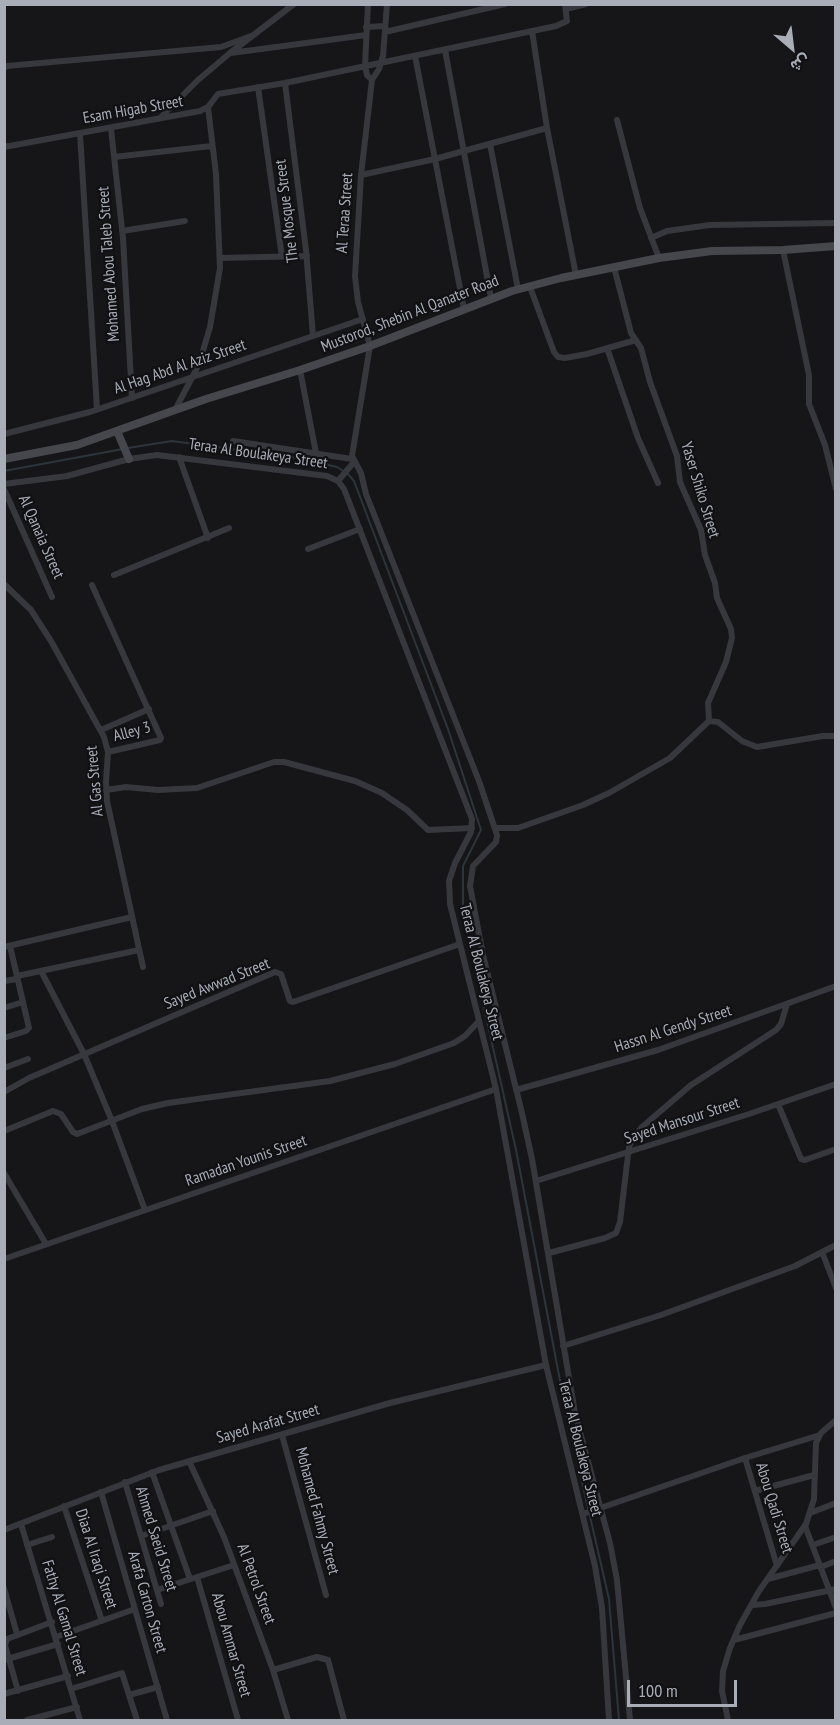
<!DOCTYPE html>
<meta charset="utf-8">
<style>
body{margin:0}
#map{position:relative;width:840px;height:1725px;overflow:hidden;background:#161618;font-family:"PT Sans Narrow",Vazirmatn,sans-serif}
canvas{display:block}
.frame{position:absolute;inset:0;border:6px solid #a8adb8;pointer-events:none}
.north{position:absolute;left:762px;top:18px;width:60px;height:60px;-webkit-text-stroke:4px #111113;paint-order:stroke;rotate:152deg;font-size:16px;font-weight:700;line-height:24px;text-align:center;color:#a8adb8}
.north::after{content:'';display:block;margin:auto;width:21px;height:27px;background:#a8adb8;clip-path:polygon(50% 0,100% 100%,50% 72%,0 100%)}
.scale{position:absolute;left:627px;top:1680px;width:110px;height:27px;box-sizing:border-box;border:3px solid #a8adb8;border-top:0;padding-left:8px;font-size:18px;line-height:21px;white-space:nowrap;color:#a8adb8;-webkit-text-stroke:4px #111113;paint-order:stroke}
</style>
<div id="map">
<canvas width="840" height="1725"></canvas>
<div class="frame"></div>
<div class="north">ش</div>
<div class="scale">100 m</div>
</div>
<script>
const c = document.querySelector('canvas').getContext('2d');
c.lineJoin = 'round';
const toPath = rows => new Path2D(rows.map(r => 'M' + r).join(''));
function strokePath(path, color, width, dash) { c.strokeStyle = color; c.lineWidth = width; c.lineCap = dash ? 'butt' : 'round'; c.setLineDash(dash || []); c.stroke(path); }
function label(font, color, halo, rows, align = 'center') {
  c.font = font + ' "PT Sans Narrow",sans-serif'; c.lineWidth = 4.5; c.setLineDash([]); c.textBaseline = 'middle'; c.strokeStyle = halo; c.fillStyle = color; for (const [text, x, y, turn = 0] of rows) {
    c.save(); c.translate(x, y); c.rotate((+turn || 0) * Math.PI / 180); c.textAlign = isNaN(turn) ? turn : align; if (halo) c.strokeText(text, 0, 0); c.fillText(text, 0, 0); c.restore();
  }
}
strokePath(toPath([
 [128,448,172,441,297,458,337,467,348,474,354,481,448,729,481,830,463,866,463,914,516,1150,566,1412,609,1599,619,1720],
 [4,471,123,449]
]), '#2c353c', 2);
strokePath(toPath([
 [368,4,365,66,367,75,372,80],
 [387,4,383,56,379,69,372,80,361,175,355,276,358,302,370,346,352,456,361,473,366,494,479,781,497,835,496,842,473,866,470,886,483,955,522,1113,532,1159,575,1413,610,1543,617,1580,630,1720],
 [566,9,586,4],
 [366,27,385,26],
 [532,31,547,128,576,275],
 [385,32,505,4],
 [445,50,491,298],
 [231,53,366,35],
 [415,56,464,309],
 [4,68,7,66,221,47,251,36],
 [285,83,306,250,313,336],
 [258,87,282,257],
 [160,118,198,80,230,53,294,4],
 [617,120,640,208,659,258],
 [111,129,123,238,132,398],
 [80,134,97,409],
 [490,144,518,289],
 [4,147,200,111,208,107,218,94,285,83,556,26,567,21,565,4],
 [114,157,212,146],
 [361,175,435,159,547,128],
 [122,231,185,221],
 [651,238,667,231,710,225,836,223],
 [783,250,809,375,809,404,825,445,836,489],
 [220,258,307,256],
 [614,267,631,333,641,348,650,382,677,456,680,482,701,530,705,555,715,583,717,598,731,629,732,638,726,662,708,703,709,721],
 [530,287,554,352,558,357,565,358,587,354,636,340],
 [607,348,638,438,658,483],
 [300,370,316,453],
 [175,410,196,370,202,354,210,327,220,268,216,174,208,107],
 [4,434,90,412,363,319],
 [233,441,352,459],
 [179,457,208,538],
 [338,481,354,462],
 [4,484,67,476,129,459,157,455,327,476,338,481,344,489,472,819,471,832,455,863,449,881,450,904,496,1089,546,1365,595,1566,602,1608,609,1720],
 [4,489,52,597],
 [308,549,360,529],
 [114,575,229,528],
 [4,584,31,610,51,641,104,737,108,752,106,782,107,801,143,967],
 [92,585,161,738,160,740,108,752],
 [101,730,149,709],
 [106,790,126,787,158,790,197,788,274,762,284,762,355,781,382,793,407,810,428,830,472,828],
 [495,828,518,828,583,805,609,793,670,758,709,721,718,722,742,741,757,747,823,736,836,736],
 [4,947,132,917],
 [41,971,84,1054,112,1121,145,1210],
 [17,976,139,950],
 [4,981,17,979],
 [4,1008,23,1002],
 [4,1038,26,1031,29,1028,10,946],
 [4,1068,28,1059],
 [516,1090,658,1050,836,986],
 [4,1092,29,1078,275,972,281,974,290,1001,293,1002,460,944],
 [778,1104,801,1159,805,1160,836,1149],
 [4,1131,53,1111,61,1114,73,1132,77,1134,142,1109,168,1103,330,1081,395,1064,454,1043,465,1036,479,1021],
 [4,1173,46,1244],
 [536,1181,749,1114,836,1084],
 [822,1252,836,1288],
 [549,1253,605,1238,616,1233,620,1222,629,1147,632,1140,642,1127,691,1085,776,1030,781,1024,787,1004],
 [4,1259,496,1089],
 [563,1346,661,1315,795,1266,836,1245],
 [282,1435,326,1595],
 [745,1458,777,1566],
 [189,1461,224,1537,273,1670,288,1720],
 [152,1472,190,1579],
 [125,1482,161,1604],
 [755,1491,814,1475],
 [101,1492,167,1720],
 [64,1506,102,1621],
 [810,1513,836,1503],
 [583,1514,745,1458,820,1435],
 [21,1524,80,1720],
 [805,1526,836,1608],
 [4,1530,159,1470,390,1403,546,1365],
 [141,1536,213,1511],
 [27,1545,52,1537],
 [813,1545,836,1537],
 [821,1567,836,1561],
 [197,1577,238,1720],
 [768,1579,820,1565],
 [4,1588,17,1634],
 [157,1590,234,1565],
 [752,1605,765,1604,836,1589],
 [56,1637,135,1609],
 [734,1640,836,1613],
 [4,1660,58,1644],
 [273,1670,317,1657,328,1660,344,1720],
 [71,1689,122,1673,137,1720],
 [18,1691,5,1645,7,1639,52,1622],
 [4,1694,68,1676],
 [129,1695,158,1687],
 [27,1720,77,1707],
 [728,1720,722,1691,723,1671,730,1648,740,1625,759,1591,806,1524,814,1499,816,1443,821,1433,836,1420]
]), '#37383d', 6);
strokePath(toPath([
 [117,431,129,459],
 [4,459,77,445,206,399,300,370,370,346,512,291,561,278,659,258,712,251,783,250,836,246]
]), '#45474d', 8);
label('16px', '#a8adb8', '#111113', [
 ["Esam Higab Street",133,110,-10],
 ["The Mosque Street",287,211,-97],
 ["Al Teraa Street",345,213,-86],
 ["Mohamed Abou Taleb Street",109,264,-94],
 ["Mustorod, Shebin Al Qanater Road",410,314,-21],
 ["Al Hag Abd Al Aziz Street",180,367,-19],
 ["Teraa Al Boulakeya Street",258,454,8],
 ["Yaser Shiko Street",700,490,73],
 ["Al Qanaia Street",41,537,66],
 ["Alley 3",132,732,-15],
 ["Al Gas Street",95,781,-95],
 ["Teraa Al Boulakeya Street",481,972,76],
 ["Sayed Awwad Street",217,984,-22],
 ["Hassn Al Gendy Street",673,1029,-18],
 ["Sayed Mansour Street",682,1121,-18],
 ["Ramadan Younis Street",246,1161,-19],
 ["Sayed Arafat Street",268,1424,-16],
 ["Teraa Al Boulakeya Street",580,1448,76],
 ["Abou Qadi Street",774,1508,73],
 ["Mohamed Fahmy Street",317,1511,75],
 ["Ahmed Saeid Street",156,1539,73],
 ["Diaa Al Iraqi Street",96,1559,72],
 ["Al Petrol Street",256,1584,70],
 ["Arafa Carton Street",147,1602,74],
 ["Fathy Al Gamal Street",64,1618,73],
 ["Abou Ammar Street",231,1645,74]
]);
</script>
